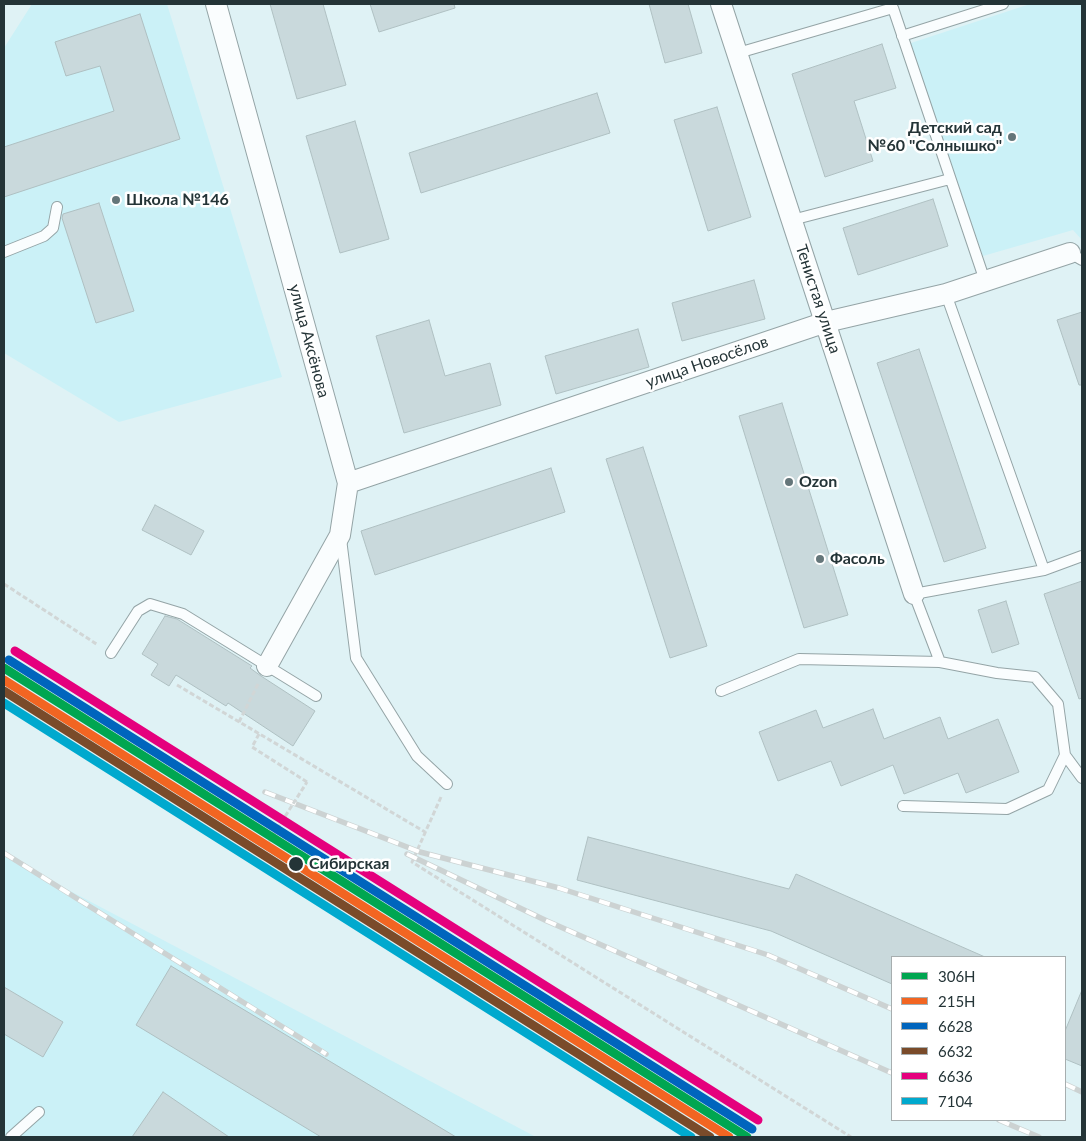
<!DOCTYPE html>
<meta charset="utf-8">
<style>
body{margin:0}
#map{position:relative;width:1086px;height:1141px;overflow:hidden;background:#dff2f5;font-family:Lato,sans-serif}
canvas{display:block}
.frame{position:absolute;inset:0;border:5px solid #243437;pointer-events:none}
.legend{position:absolute;left:891px;top:956px;width:175px;height:165px;box-sizing:border-box;background:#fff;border:1px solid #a7aeaf;margin:0;padding:6px 9px;list-style:none;font-size:15px;color:#243437}
.legend li{display:flex;align-items:center;gap:10px;height:25px}
.legend b{width:25px;border:1px solid #a7aeaf}
</style>
<div id="map">
<canvas width="1086" height="1141"></canvas>
<div class="frame"></div>
<ul class="legend">
<li><b style="height:6px;background:#00a651"></b>306Н</li>
<li><b style="height:6px;background:#f26522"></b>215Н</li>
<li><b style="height:6px;background:#0065bd"></b>6628</li>
<li><b style="height:6px;background:#7a4b2a"></b>6632</li>
<li><b style="height:6px;background:#e5007d"></b>6636</li>
<li><b style="height:6px;background:#00a9ce"></b>7104</li>
</ul>
</div>
<script>
const c = document.querySelector('canvas').getContext('2d');
c.lineJoin = 'round';
function paint(path, color) { c.fillStyle = color; c.fill(path, 'evenodd'); }
const toPath = rows => new Path2D(rows.map(r => 'M' + r).join(''));
function strokePath(path, color, width, dash) { c.strokeStyle = color; c.lineWidth = width; c.lineCap = dash ? 'butt' : 'round'; c.setLineDash(dash || []); c.stroke(path); }
function label(font, color, halo, rows, align = 'center') {
  c.font = font + ' Lato,sans-serif'; c.lineWidth = 5; c.setLineDash([]); c.textBaseline = 'middle'; c.strokeStyle = halo; c.fillStyle = color; for (const [text, x, y, turn = 0] of rows) {
    c.save(); c.translate(x, y); c.rotate((+turn || 0) * Math.PI / 180); c.textAlign = isNaN(turn) ? turn : align; if (halo) c.strokeText(text, 0, 0); c.fillText(text, 0, 0); c.restore();
  }
}
paint(toPath([
 [32,4,167,4,282,377,119,422,4,353,4,48],
 [1030,4,1082,4,1082,240,1073,230,983,256,908,44],
 [4,856,536,1137,4,1137]
]), '#cbf1f7');
const building = toPath([
 [270,4,323,4,346,85,297,99,270,4],
 [370,4,454,4,455,8,379,32,370,4],
 [649,4,688,4,702,53,665,63,649,4],
 [140,14,180,139,4,197,4,147,114,111,100,66,66,76,55,42,140,14],
 [882,44,896,88,854,101,873,161,825,177,792,74,882,44],
 [597,93,610,133,421,193,409,153,597,93],
 [717,107,751,217,708,231,674,120,717,107],
 [355,121,389,239,340,253,306,136,355,121],
 [933,199,948,246,858,275,843,228,933,199],
 [99,203,134,311,96,323,62,218,63,214,99,203],
 [754,280,765,319,682,341,672,303,754,280],
 [1082,312,1082,385,1079,385,1057,320,1082,312],
 [429,320,445,376,490,363,501,405,404,433,376,336,429,320],
 [638,329,649,367,556,394,545,356,638,329],
 [919,349,986,548,944,562,877,363,919,349],
 [782,403,848,615,804,628,739,416,782,403],
 [643,447,707,646,670,658,606,459,643,447],
 [551,468,565,512,375,575,361,531,551,468],
 [155,505,204,531,191,555,142,530,155,505],
 [1082,581,1082,698,1079,699,1044,594,1082,581],
 [1006,601,1019,644,992,653,978,610,1006,601],
 [165,616,177,619,252,666,250,668,261,676,315,711,293,746,228,703,226,706,176,675,169,686,151,675,158,664,142,654,165,616],
 [873,709,884,739,940,717,948,739,998,719,1019,772,966,793,958,773,904,794,893,765,841,786,831,761,778,781,759,732,816,710,823,728,873,709],
 [588,837,789,889,796,874,985,957,892,957,892,984,771,931,577,880,588,837],
 [171,966,456,1137,321,1137,136,1025,171,966],
 [4,987,63,1022,43,1057,4,1034,4,987],
 [1082,990,1082,1066,1065,1059,1065,1031,1082,990],
 [163,1092,229,1137,132,1137,163,1092]
]);
paint(building, '#c9d9dc');
strokePath(building, '#afc0c2', 1);
const lane = toPath([
 [902,36,1003,4],
 [738,53,893,8,985,281],
 [792,220,950,179],
 [4,252,44,236,53,228,57,207],
 [1070,253,1082,260],
 [946,294,1044,570],
 [341,539,356,658,417,756,447,784],
 [111,653,138,611,150,604,183,614,316,696],
 [940,662,914,594,1044,570,1082,556],
 [721,691,799,659,940,662,997,673,1035,677,1058,704,1065,755,1048,790,1007,809,903,806],
 [1065,755,1082,778],
 [11,1137,39,1112]
]);
const street = toPath([
 [216,4,348,483,340,535,267,666],
 [721,4,914,594],
 [348,483,826,322,946,294,1070,253]
]);
strokePath(lane, '#94a4a6', 12);
strokePath(street, '#94a4a6', 22);
strokePath(toPath([
 [4,584,98,645],
 [177,685,425,832],
 [239,722,258,684],
 [259,734,252,747,307,782],
 [441,797,412,862,851,1137],
 [265,848,288,862]
]), '#d1d6d6', 3, [5, 2.5]);
strokePath(lane, '#fafdfe', 10);
strokePath(street, '#fafdfe', 20);
const rail = toPath([
 [265,792,420,852,559,888,768,955,892,1009],
 [4,853,326,1054],
 [407,854,547,921,892,1073],
 [1065,1084,1082,1092],
 [999,1120,1039,1137]
]);
strokePath(rail, '#ccd2d2', 5.5);
strokePath(rail, '#fff', 4, [11]);
strokePath(toPath([
 [265,848,307,782]
]), '#d1d6d6', 3, [5, 2.5]);
strokePath(toPath([
 [4,668,747,1137]
]), '#00a651', 9);
strokePath(toPath([
 [4,680,729,1137]
]), '#f26522', 9);
strokePath(toPath([
 [9,660,752,1129]
]), '#0065bd', 9);
strokePath(toPath([
 [4,691,710,1137]
]), '#7a4b2a', 9);
strokePath(toPath([
 [15,651,758,1120]
]), '#e5007d', 9);
strokePath(toPath([
 [4,703,691,1137]
]), '#00a9ce', 9);
for (const [x, y, r, color] of [
 [1012,137,5,"#65767a"],
 [116,200,5,"#65767a"],
 [789,482,5,"#65767a"],
 [820,559,5,"#65767a"],
 [296,864,8,"#243437"]
]) { const dot = new Path2D(); dot.arc(x, y, r, 0, 2 * Math.PI); c.fillStyle = color; c.fill(dot); strokePath(dot, '#fff', 2); }
label('bold 16px', '#243437', '#fff', [
 ["Детский сад",1002,128,"right"],
 ["№60 \"Солнышко\"",1002,146,"right"],
 ["Школа №146",126,200],
 ["Ozon",799,482],
 ["Фасоль",830,559]
], 'left');
label('16px', '#243437', '#fff', [
 ["Тенистая улица",818,299,72],
 ["улица Аксёнова",309,341,75],
 ["улица Новосёлов",707,362,-19]
]);
label('bold 16px', '#243437', '#fff', [
 ["Сибирская",309,864]
], 'left');
</script>
